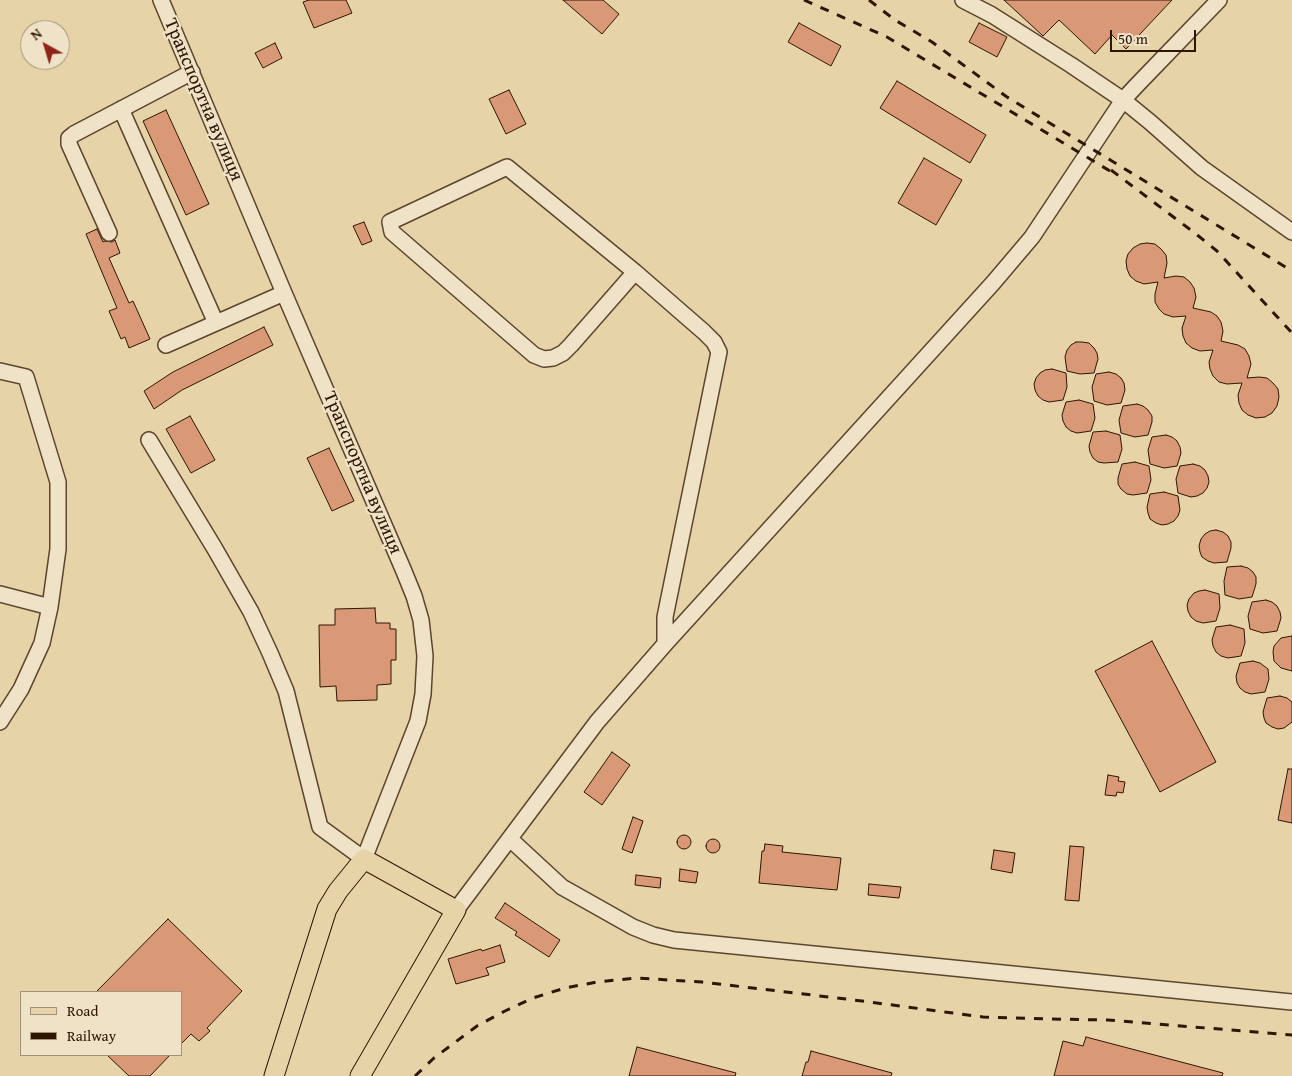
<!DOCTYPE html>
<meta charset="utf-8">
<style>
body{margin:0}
#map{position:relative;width:1292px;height:1076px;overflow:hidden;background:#e7d3a8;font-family:"Gentium Book Plus",serif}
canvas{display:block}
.legend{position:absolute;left:20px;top:991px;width:162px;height:65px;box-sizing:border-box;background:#efe2c6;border:1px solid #a29078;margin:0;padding:6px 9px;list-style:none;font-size:15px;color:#2e1604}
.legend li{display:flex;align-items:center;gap:10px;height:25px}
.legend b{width:25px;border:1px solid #a29078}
.north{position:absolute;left:20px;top:20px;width:50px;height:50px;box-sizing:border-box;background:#efe2c6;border:1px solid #a29078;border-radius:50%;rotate:321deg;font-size:14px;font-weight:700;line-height:20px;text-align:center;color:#2e1604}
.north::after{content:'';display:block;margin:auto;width:18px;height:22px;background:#8f2418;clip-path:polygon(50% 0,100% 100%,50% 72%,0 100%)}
.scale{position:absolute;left:1110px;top:30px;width:86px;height:22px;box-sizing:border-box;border:2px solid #2e1604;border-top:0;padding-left:6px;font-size:15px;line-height:18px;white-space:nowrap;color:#2e1604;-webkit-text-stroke:4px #efe2c6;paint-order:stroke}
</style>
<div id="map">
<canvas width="1292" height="1076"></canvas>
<ul class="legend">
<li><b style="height:6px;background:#e7d3a8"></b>Road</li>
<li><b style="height:6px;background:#2e1604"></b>Railway</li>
</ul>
<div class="north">N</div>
<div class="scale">50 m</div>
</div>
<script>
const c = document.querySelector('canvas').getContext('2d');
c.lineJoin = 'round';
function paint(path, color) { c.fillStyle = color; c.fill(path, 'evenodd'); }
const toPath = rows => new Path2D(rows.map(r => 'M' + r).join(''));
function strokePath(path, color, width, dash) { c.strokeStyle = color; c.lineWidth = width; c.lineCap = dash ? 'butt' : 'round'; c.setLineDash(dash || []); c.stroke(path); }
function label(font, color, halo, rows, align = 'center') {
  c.font = font + ' "Gentium Book Plus",serif'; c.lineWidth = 4.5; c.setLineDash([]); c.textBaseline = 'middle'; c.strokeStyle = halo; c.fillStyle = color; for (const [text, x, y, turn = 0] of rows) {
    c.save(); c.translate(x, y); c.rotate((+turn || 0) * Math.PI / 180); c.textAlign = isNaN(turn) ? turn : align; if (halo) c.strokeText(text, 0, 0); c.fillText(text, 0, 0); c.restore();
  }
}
const building = toPath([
 [309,0,346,0,352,13,314,28,303,2,309,0],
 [563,0,603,0,619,14,602,34,563,0],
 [1004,0,1172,0,1126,49,1112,35,1095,54,1059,20,1043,36,1004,0],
 [799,23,841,46,831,66,788,42,799,23],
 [979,23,1007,37,997,57,969,42,979,23],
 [275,43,282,58,263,68,255,53,275,43],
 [897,81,986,135,970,163,880,108,897,81],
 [509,90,526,124,506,134,489,99,509,90],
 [166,110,209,204,186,215,143,121,166,110],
 [924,158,962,180,936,225,898,203,924,158],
 [364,222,372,241,362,245,353,226,364,222],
 [97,229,103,242,105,241,112,242,115,240,120,253,109,258,129,303,133,301,150,339,129,348,125,337,121,339,109,311,117,308,86,234,97,229],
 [1147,243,1155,244,1161,249,1166,255,1167,263,1164,278,1176,276,1184,277,1190,282,1194,288,1196,297,1193,308,1211,312,1217,316,1221,322,1223,331,1221,341,1238,345,1245,349,1249,356,1251,364,1247,378,1259,377,1267,378,1273,383,1278,389,1279,397,1277,406,1272,413,1265,417,1256,418,1248,415,1242,410,1239,403,1238,395,1242,383,1227,384,1219,382,1213,376,1210,369,1209,362,1213,350,1200,351,1192,348,1186,343,1183,336,1182,328,1186,316,1173,317,1164,314,1159,309,1155,302,1155,294,1158,282,1144,284,1136,281,1130,276,1127,269,1126,261,1128,254,1133,248,1140,244,1147,243],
 [264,327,273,345,182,390,154,409,144,391,173,372,264,327],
 [1076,342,1082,342,1089,343,1094,348,1097,353,1098,359,1094,373,1080,374,1067,371,1065,357,1067,350,1071,345,1076,342],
 [1052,369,1066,373,1067,387,1063,400,1049,402,1043,400,1038,396,1035,390,1034,384,1036,378,1040,373,1045,370,1052,369],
 [1109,372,1116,374,1121,378,1124,383,1125,390,1121,403,1107,405,1094,401,1092,387,1096,374,1109,372],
 [1079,400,1093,404,1095,418,1091,431,1077,433,1071,431,1066,427,1063,421,1062,415,1066,402,1079,400],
 [1137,404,1143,406,1148,410,1152,416,1152,422,1148,435,1135,437,1121,433,1119,420,1123,406,1137,404],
 [190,416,215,460,191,473,166,429,190,416],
 [1106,431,1120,435,1122,449,1118,462,1104,463,1098,462,1093,458,1090,452,1089,446,1093,432,1106,431],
 [1166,435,1172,437,1177,441,1180,447,1181,453,1177,466,1164,468,1150,464,1148,450,1152,437,1166,435],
 [329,448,354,501,332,511,307,458,329,448],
 [1135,462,1149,466,1151,480,1147,493,1133,495,1127,494,1121,489,1118,484,1118,478,1122,464,1135,462],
 [1193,464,1200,466,1205,470,1208,476,1209,482,1207,488,1203,493,1197,496,1191,497,1178,493,1176,479,1180,466,1193,464],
 [1164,492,1178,496,1180,510,1178,516,1174,521,1168,524,1162,525,1156,523,1150,519,1148,513,1147,507,1150,494,1164,492],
 [1216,530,1223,532,1228,536,1231,542,1231,548,1227,562,1214,563,1208,561,1202,557,1200,552,1199,546,1201,539,1205,534,1210,531,1216,530],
 [1241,566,1248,568,1253,572,1256,577,1256,584,1252,597,1239,599,1225,595,1224,581,1227,567,1241,566],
 [1205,590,1219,594,1220,608,1216,621,1203,623,1196,621,1191,617,1188,611,1187,605,1189,599,1194,593,1199,591,1205,590],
 [1266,600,1272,602,1277,606,1280,612,1281,618,1277,631,1263,633,1250,629,1248,616,1252,602,1266,600],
 [375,608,376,623,390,623,390,629,396,629,396,660,391,660,391,684,377,685,377,700,337,701,336,686,320,687,319,625,335,625,335,609,375,608],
 [1230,625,1244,629,1245,643,1241,656,1228,658,1221,656,1216,652,1213,646,1212,640,1216,627,1230,625],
 [1292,636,1292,671,1281,668,1274,661,1273,652,1274,646,1281,638,1292,636],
 [1152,641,1216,762,1160,792,1095,671,1152,641],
 [1253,661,1260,663,1268,669,1269,679,1265,692,1251,694,1245,692,1240,688,1237,683,1236,676,1240,663,1253,661],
 [1280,696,1287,698,1292,702,1292,722,1284,728,1278,729,1272,727,1266,723,1264,718,1263,712,1267,698,1280,696],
 [612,752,630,765,602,805,584,792,612,752],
 [1288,769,1292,769,1292,823,1278,820,1288,769],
 [1108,775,1119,777,1118,781,1125,782,1123,793,1117,792,1116,796,1105,795,1108,775],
 [633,817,643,821,632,853,622,849,633,817],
 '677 842a7 7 0 1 1 14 0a7 7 0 1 1-14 0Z',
 '706 846a7 7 0 1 1 14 0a7 7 0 1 1-14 0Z',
 [765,844,783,846,782,852,841,858,837,890,759,883,762,851,764,851,765,844],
 [1070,846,1084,847,1079,901,1065,900,1070,846],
 [994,850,1015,853,1012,873,991,869,994,850],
 [680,869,698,872,696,883,679,881,680,869],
 [636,875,661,878,660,888,635,885,636,875],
 [869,884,901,887,899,898,868,895,869,884],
 [505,903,560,940,549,957,515,935,517,932,495,918,505,903],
 [168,919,242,991,207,1028,210,1031,199,1041,191,1034,181,1044,181,992,96,992,168,919],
 [500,945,505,962,486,968,489,975,456,984,448,959,481,949,482,951,500,945],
 [1086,1037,1223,1073,1222,1076,1054,1076,1063,1041,1083,1046,1086,1037],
 [637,1047,736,1073,735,1076,629,1076,637,1047],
 [811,1051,892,1073,891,1076,802,1076,806,1062,808,1062,811,1051],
 [107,1055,170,1055,150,1076,129,1076,107,1055]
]);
paint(building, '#d99976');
strokePath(building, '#2e1604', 1);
const minor = toPath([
 [963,0,992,15,1071,65,1123,100,1150,122,1202,168,1292,232],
 [121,109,216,323],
 [109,233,69,144,69,138,74,134,192,72],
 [635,272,571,345,563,353,553,358,544,359,534,355,392,232,390,222,507,167,635,272,704,332,714,342,719,352,665,617,665,644],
 [166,345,284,293],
 [0,371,26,377,58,482,58,549,50,607,42,643,21,689,0,722],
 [149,440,215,549,251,612,270,653,286,691,320,827,364,859,418,721,423,694,425,656,421,620,414,596,403,569,284,293,161,0],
 [0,594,50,607],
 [510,839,562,887,633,927,653,935,674,940,1292,1002],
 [456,910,597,722,665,644,993,283,1032,237,1123,100,1137,85,1219,0]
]);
const major = toPath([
 [274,1076,327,909,338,891,364,859,456,910,360,1076]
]);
strokePath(minor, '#5c452d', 18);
strokePath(major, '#2e1604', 21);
strokePath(minor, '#efe2c6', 15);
strokePath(major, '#e7d3a8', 19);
strokePath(toPath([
 [804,0,887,37,1115,174],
 [869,0,895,20,932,42,1007,97,1292,271],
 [1111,170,1196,234,1217,251,1292,333],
 [415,1076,434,1058,477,1026,505,1011,533,998,565,988,597,982,636,978,702,982,854,1000,983,1017,1048,1019,1108,1020,1292,1035]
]), '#2e1604', 3, [9, 9]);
label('19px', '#2e1604', '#efe2c6', [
 ["Транспортна вулиця",203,100,67],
 ["Транспортна вулиця",362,473,67]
]);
</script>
